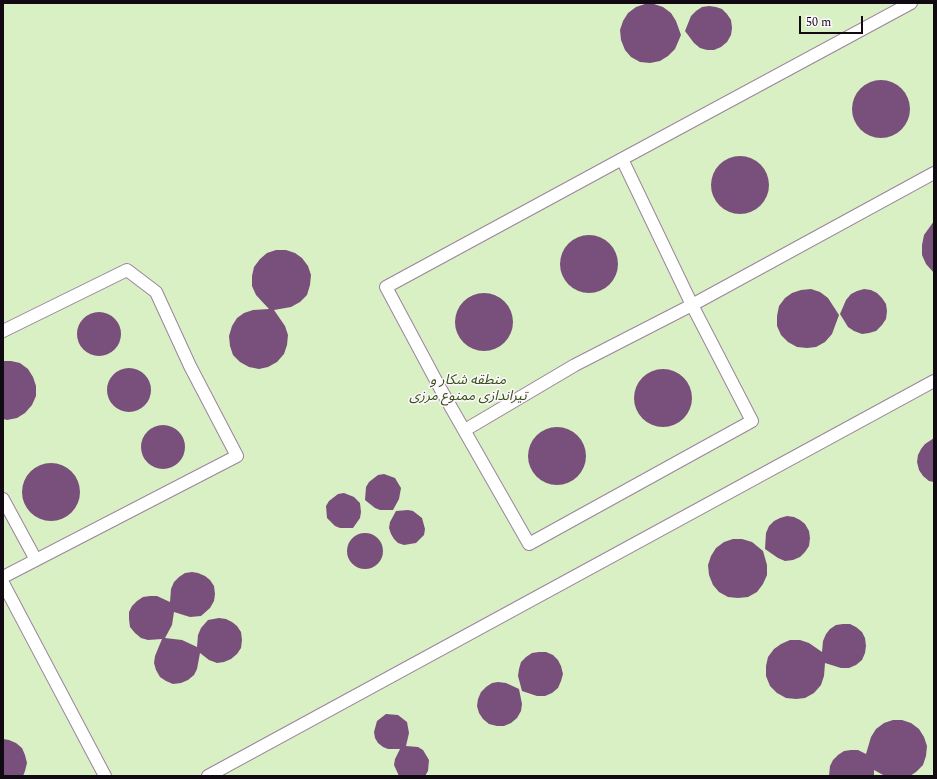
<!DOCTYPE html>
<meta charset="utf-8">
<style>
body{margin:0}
#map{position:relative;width:937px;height:779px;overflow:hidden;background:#fef8fe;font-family:Spectral,serif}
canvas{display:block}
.frame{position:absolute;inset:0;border:4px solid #120a13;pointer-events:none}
.scale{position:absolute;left:799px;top:16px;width:64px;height:18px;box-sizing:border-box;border:2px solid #120a13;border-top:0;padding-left:5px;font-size:12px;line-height:14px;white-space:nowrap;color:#120a13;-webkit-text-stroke:3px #fef8fe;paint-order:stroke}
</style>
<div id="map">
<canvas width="937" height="779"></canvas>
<div class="frame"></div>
<div class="scale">50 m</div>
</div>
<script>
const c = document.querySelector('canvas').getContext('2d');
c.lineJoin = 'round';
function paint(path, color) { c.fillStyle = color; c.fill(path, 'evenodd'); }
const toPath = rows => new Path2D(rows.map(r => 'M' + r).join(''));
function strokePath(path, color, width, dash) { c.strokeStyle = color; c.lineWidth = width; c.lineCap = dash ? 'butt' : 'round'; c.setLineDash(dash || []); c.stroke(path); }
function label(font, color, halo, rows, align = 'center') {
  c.font = font + ' Spectral,"Noto Sans Arabic",serif'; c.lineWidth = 3; c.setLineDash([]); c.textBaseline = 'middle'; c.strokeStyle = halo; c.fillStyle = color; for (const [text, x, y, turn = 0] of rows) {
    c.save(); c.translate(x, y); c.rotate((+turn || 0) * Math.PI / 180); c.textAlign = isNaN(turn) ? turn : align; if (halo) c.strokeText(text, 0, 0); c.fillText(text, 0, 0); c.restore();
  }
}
paint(toPath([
 [3,3,934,3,934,776,3,776]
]), '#d8f0c3');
paint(toPath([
 [645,4,654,4,663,7,671,13,676,21,681,35,675,49,668,56,660,61,650,63,640,62,631,57,625,50,621,40,620,30,623,21,628,13,636,7],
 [709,6,716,7,722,9,727,14,731,20,732,28,731,35,727,42,721,47,714,50,707,50,700,48,694,43,685,31,691,16,696,11,702,7],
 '852 109a29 29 0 1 1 58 0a29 29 0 1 1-58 0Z',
 '711 185a29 29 0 1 1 58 0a29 29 0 1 1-58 0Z',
 [934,221,934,273,926,264,922,255,922,245,924,235],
 '560 264a29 29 0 1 1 58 0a29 29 0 1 1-58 0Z',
 [276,250,286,250,295,253,302,258,308,266,311,275,310,285,307,295,300,302,291,307,274,310,285,326,288,335,287,345,284,354,277,362,268,367,259,369,249,367,240,362,233,355,230,346,229,336,232,326,237,318,244,313,253,310,269,309,256,295,252,286,252,276,254,267,260,259,267,253],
 [811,289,820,292,828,298,839,315,832,334,825,342,816,347,807,348,797,347,788,342,781,335,777,326,777,316,779,306,785,298,792,293,801,290],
 [864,289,871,290,877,293,882,298,886,304,887,311,886,319,882,325,876,331,869,333,862,334,854,331,848,327,840,314,846,300,851,294,857,291],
 '455 322a29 29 0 1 1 58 0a29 29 0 1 1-58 0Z',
 '77 334a22 22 0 1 1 44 0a22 22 0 1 1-44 0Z',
 [3,361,11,361,20,363,28,369,33,377,36,386,36,396,32,405,25,413,17,418,7,420,3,419],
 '107 390a22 22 0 1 1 44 0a22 22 0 1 1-44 0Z',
 '634 398a29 29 0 1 1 58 0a29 29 0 1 1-58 0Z',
 '141 447a22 22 0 1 1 44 0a22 22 0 1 1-44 0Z',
 '528 456a29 29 0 1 1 58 0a29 29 0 1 1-58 0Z',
 [934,438,934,482,929,481,923,476,919,470,917,462,918,455,921,449,925,444],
 '22 492a29 29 0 1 1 58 0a29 29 0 1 1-58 0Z',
 [384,474,395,478,401,488,399,499,393,510,380,510,375,508,365,500,366,487,369,482,378,475],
 [344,493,354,497,360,503,361,512,360,518,353,528,340,528,335,526,327,518,326,506,329,501,338,494],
 [408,510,413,511,422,518,425,529,424,535,416,543,404,545,398,543,394,539,391,534,389,528,390,522,396,511],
 [787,516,794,517,800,520,805,524,809,531,810,538,809,546,805,552,800,557,793,560,785,561,778,558,765,549,766,533,769,526,774,521,780,518],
 '347 551a18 18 0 1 1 36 0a18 18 0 1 1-36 0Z',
 [733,539,742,539,752,542,763,551,767,565,767,575,763,584,757,592,748,597,738,598,728,597,719,592,713,585,709,575,708,565,711,556,716,548,724,542],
 [192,572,198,573,205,576,210,580,214,586,215,594,214,601,210,608,201,616,190,617,174,612,172,625,165,638,182,640,197,647,198,635,201,628,208,620,219,618,226,619,232,622,237,626,241,632,242,640,241,648,237,654,231,659,224,662,217,663,209,660,200,653,197,669,194,675,188,680,181,683,173,684,166,681,160,677,156,670,154,663,155,656,162,639,148,640,141,638,135,633,130,627,129,619,129,612,132,606,137,601,143,597,150,596,157,596,170,602,171,589,174,582,179,577,185,573],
 [843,624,850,624,856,627,862,632,865,638,866,646,865,653,862,660,856,665,849,668,841,668,825,663,824,676,821,685,814,693,805,698,796,699,786,698,777,693,770,686,766,676,766,666,768,657,774,649,781,644,790,640,800,640,809,643,822,652,823,641,826,634,830,629,836,625],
 [539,652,546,652,553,655,558,660,561,666,563,674,561,681,558,688,552,693,545,696,537,696,522,691,518,676,519,669,521,662,526,657,532,653],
 [498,682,506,683,519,689,522,704,521,711,517,718,511,723,504,726,497,726,489,724,483,719,479,713,477,706,478,699,481,692,486,687,492,683],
 [386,714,398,715,407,722,409,733,406,746,418,747,423,750,429,760,428,771,425,776,399,776,394,765,395,759,400,749,388,749,383,747,378,743,375,738,374,732,377,721],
 [893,720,902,720,911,723,919,729,924,737,927,746,926,756,923,765,916,772,910,776,885,776,874,770,874,776,829,776,830,766,833,760,838,755,844,751,851,750,858,750,866,754,871,737,876,729,884,723],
 [3,739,9,740,16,743,22,748,25,755,27,763,25,771,23,776,3,776]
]), '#79507b');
const minor = toPath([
 [622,159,692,305,752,421,529,544,440,388,386,287,622,159],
 [622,159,911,3],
 [3,331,127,270,156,292,190,366,237,456,3,577],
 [465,430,575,365,692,305,934,173],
 [3,499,36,560],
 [3,583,105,776],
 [208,776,934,381]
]);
strokePath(minor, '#9c839d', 14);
strokePath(minor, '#fff', 12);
label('italic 14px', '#375117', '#fef8fe', [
 ["منطقه شکار و",468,381],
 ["تیراندازی ممنوع مرزی",468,397]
]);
</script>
